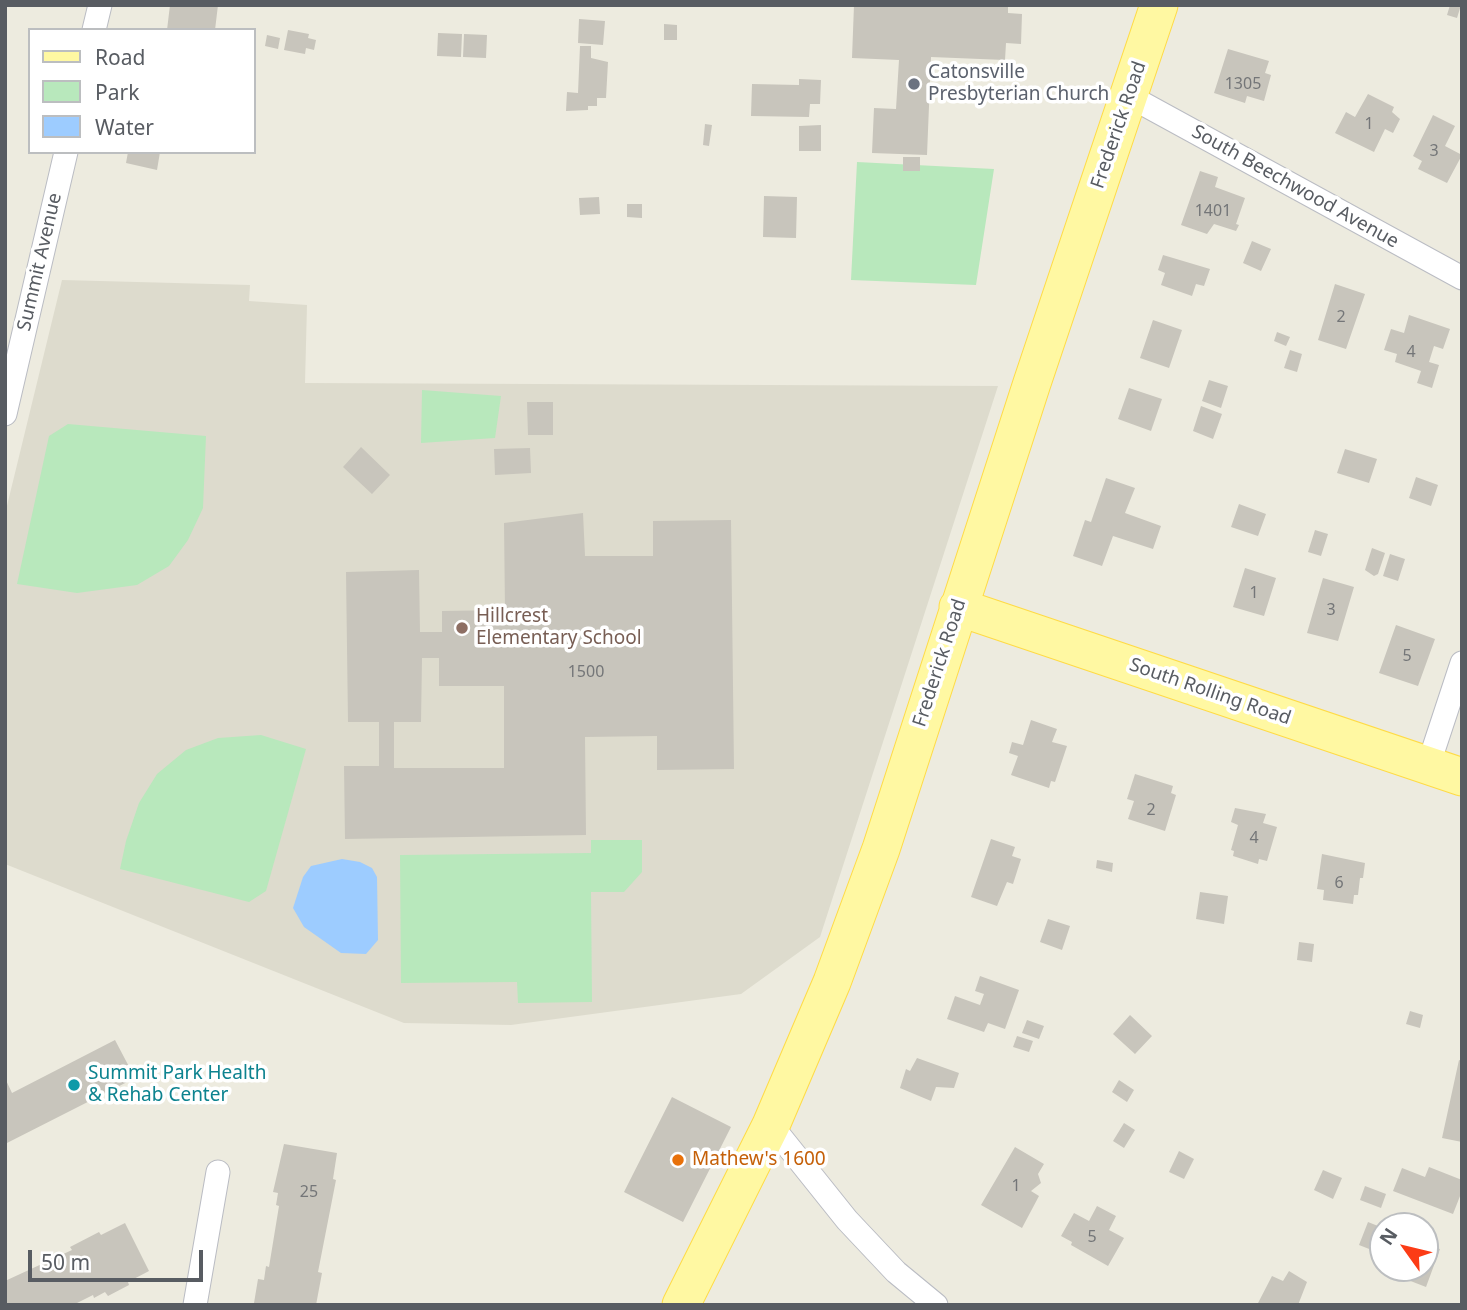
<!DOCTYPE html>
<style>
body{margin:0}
#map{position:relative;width:1467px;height:1310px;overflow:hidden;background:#edebdf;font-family:"Noto Sans",sans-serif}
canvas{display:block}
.frame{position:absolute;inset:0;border:7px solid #585c62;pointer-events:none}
.legend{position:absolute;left:28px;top:28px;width:228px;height:126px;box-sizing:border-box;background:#fff;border:2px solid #bcbec0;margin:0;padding:9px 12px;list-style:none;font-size:21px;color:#585c62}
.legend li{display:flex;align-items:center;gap:14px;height:35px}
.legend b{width:35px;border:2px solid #bcbec0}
.north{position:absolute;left:1369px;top:1212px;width:70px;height:70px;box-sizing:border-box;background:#fff;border:2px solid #bcbec0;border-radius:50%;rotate:304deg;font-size:19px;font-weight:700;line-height:28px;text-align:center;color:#585c62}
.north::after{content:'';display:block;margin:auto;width:24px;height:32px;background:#fc3c16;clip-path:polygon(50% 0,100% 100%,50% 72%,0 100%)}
.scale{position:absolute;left:28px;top:1250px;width:175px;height:32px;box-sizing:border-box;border:4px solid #585c62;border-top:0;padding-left:9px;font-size:21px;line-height:24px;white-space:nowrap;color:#585c62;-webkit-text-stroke:5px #fff;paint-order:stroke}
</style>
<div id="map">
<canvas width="1467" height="1310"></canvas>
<div class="frame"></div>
<ul class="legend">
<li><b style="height:9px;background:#fff8a2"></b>Road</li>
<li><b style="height:19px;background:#b8e8bc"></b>Park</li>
<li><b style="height:19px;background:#9dccff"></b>Water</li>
</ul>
<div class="north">N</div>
<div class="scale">50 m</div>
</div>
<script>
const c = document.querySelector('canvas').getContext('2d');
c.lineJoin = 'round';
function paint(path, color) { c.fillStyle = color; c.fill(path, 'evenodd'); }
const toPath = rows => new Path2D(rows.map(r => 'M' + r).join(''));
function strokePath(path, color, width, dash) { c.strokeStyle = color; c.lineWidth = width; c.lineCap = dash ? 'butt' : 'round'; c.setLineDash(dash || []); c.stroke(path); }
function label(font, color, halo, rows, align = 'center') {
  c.font = font + ' "Noto Sans",sans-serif'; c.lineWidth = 7; c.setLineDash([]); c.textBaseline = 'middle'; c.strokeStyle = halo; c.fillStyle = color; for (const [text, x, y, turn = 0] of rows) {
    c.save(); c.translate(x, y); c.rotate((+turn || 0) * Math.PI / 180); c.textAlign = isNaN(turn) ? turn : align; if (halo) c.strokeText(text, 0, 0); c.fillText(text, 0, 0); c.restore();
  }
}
paint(toPath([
 [62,280,250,285,249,301,307,305,305,383,998,386,820,937,741,994,511,1025,404,1023,5,864,5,514]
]), '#dddbcd');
paint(toPath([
 [857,162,994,169,976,285,851,280],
 [422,390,501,396,495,438,421,443],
 [68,424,206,436,203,508,188,540,169,566,137,585,77,593,17,584,49,436],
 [261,735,306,749,266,891,249,902,120,869,126,841,139,803,157,774,186,750,218,738],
 [591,840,642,840,642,872,624,892,591,892,592,1002,518,1003,517,982,401,983,400,855,591,853]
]), '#b8e8bc');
paint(toPath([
 [342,859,360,862,372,868,377,877,378,940,366,954,341,953,304,927,293,908,303,877,311,866]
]), '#9dccff');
paint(toPath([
 [170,5,218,5,215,30,167,30],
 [854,5,1008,5,1008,13,1022,14,1021,44,1006,43,1005,60,931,57,927,155,872,153,874,108,896,109,899,60,852,58],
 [1450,5,1461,5,1457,18,1447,15],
 [579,19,605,21,603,45,578,43],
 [664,24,677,25,677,40,664,40],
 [288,30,309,34,308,38,316,40,314,50,306,48,305,54,284,50],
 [438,33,462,34,461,57,437,56],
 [464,34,487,35,486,58,463,57],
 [267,35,280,38,278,49,265,46],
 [580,46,591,46,591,58,608,62,606,98,597,98,597,106,588,106,588,110,566,111,567,92,578,93],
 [1228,49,1269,61,1265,73,1271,75,1264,101,1247,96,1245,103,1214,93],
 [799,79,821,80,820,104,810,104,809,117,751,116,752,84,799,85],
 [1368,94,1394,107,1392,112,1400,119,1393,133,1385,129,1374,152,1335,133,1346,112,1355,117],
 [1433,115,1455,126,1445,146,1462,155,1447,183,1418,169,1422,161,1413,156],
 [705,124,712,125,709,146,703,145],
 [821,125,821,151,799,151,799,126],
 [128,152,160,152,157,170,126,163],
 [903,157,920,157,920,171,903,171],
 [1200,171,1218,177,1215,187,1245,198,1236,224,1239,225,1236,231,1214,224,1207,234,1181,225],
 [764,196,797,197,796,238,763,237],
 [599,197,600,214,580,215,579,198],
 [627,204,642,204,642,218,627,217],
 [1252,241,1271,249,1261,271,1243,263],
 [1163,255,1210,269,1204,286,1196,284,1192,296,1161,285,1165,273,1158,270],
 [1335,284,1365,294,1346,349,1318,340],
 [1409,315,1450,329,1443,349,1434,346,1429,362,1439,365,1432,388,1417,383,1421,371,1395,362,1397,354,1384,350,1391,329,1404,333],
 [1153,320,1182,330,1169,368,1140,358],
 [1277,332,1290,337,1286,346,1274,341],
 [1290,350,1302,354,1297,372,1284,368],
 [1209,380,1228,386,1221,408,1202,401],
 [1129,388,1162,399,1151,431,1118,419],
 [527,402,553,402,553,435,528,435],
 [1201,406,1222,414,1213,439,1193,431],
 [361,447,390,475,372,494,343,467],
 [530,448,531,473,495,475,494,449],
 [1345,449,1377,459,1369,483,1337,473],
 [1416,477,1438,485,1431,506,1409,498],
 [1106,478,1135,488,1125,513,1161,526,1153,549,1113,536,1102,566,1073,556,1085,520,1091,522],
 [1239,504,1266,514,1258,536,1231,527],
 [583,513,585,556,653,556,653,521,731,520,734,769,657,770,657,736,585,737,586,835,345,839,344,766,379,766,379,722,348,722,346,572,419,570,420,632,442,632,442,611,505,610,504,523],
 [422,658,439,658,439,686,504,686,504,768,394,768,394,722,421,722],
 [1315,530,1328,534,1321,556,1308,552],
 [1372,548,1385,553,1378,574,1374,576,1365,570],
 [1390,554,1405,559,1398,581,1383,576],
 [1245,568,1276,578,1264,616,1233,607],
 [1323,578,1354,587,1338,641,1307,633],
 [1396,625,1435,639,1418,686,1379,673],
 [1031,720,1057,729,1052,742,1067,746,1055,782,1051,781,1049,788,1011,775,1018,756,1009,753,1012,742,1023,745],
 [1135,774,1173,786,1171,793,1176,795,1165,831,1128,819,1134,801,1127,799],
 [1235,808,1266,814,1263,823,1277,827,1267,861,1259,859,1258,864,1233,856,1234,851,1231,850,1238,825,1231,822],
 [991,839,1015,847,1012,856,1021,859,1013,884,1007,882,997,906,971,897],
 [1322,854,1365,863,1363,878,1360,878,1358,895,1354,895,1353,904,1323,900,1324,890,1317,889],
 [1097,860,1113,863,1112,872,1096,868],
 [1200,892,1228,896,1224,924,1196,919],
 [1048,919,1070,926,1062,950,1040,942],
 [1299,942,1314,944,1312,962,1297,960],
 [980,976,1019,990,1005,1029,988,1023,984,1032,947,1019,955,996,980,1005,984,994,975,991],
 [1410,1011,1423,1015,1420,1028,1406,1024],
 [1130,1015,1152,1036,1135,1054,1113,1034],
 [1027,1020,1044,1026,1039,1039,1022,1033],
 [1017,1036,1033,1041,1029,1052,1013,1047],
 [115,1040,135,1078,5,1144,5,1078,12,1093],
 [917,1058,959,1073,954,1088,936,1087,931,1101,900,1088,906,1069,910,1071],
 [1459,1060,1462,1061,1462,1142,1442,1138],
 [1119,1080,1134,1090,1127,1102,1112,1092],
 [672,1097,731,1127,683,1222,624,1192],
 [1124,1123,1135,1130,1124,1148,1113,1141],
 [284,1144,337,1153,333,1179,336,1180,318,1272,322,1273,316,1305,254,1303,258,1279,264,1280,266,1266,269,1267,279,1206,276,1205,278,1193,273,1192],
 [1015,1147,1044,1164,1038,1174,1041,1183,1031,1191,1039,1196,1022,1228,981,1205],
 [1179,1151,1194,1159,1184,1179,1169,1172],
 [1429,1167,1462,1180,1462,1191,1453,1214,1393,1191,1402,1168,1425,1177],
 [1323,1170,1342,1178,1333,1199,1314,1190],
 [1365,1186,1386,1194,1381,1208,1360,1200],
 [1097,1206,1116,1216,1109,1230,1124,1238,1108,1266,1071,1245,1072,1242,1061,1236,1074,1213,1089,1221],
 [1368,1222,1383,1228,1382,1254,1359,1245],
 [125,1223,149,1271,128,1282,129,1285,108,1296,105,1292,94,1298,93,1295,73,1305,5,1305,5,1281,72,1250,70,1247,99,1232,101,1235],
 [1425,1244,1440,1249,1426,1287,1395,1275,1396,1268,1425,1268],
 [1289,1271,1307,1282,1298,1305,1257,1305,1272,1276,1283,1281]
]), '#c8c5bc');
const minor = toPath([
 [94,30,100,5],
 [1129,96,1462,278],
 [5,414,66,152],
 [1428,766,1462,663],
 [771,1125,847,1220,896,1272,936,1305],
 [195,1305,218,1172]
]);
const primary = toPath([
 [958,607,1462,777],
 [681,1305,771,1125,832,982,881,849,1032,383,1159,5]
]);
strokePath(minor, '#babcc3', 25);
strokePath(primary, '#ffdb46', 39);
strokePath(minor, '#fff', 23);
strokePath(primary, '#fff8a2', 37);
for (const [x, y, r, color] of [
 [914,84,7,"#6b7280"],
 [462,628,7,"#8d6e63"],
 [74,1085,7,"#0f9aa8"],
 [678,1160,7,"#e8710a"]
]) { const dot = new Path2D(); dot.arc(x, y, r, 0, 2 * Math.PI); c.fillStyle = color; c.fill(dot); strokePath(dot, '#fff', 2.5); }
label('16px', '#747678', null, [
 ["1305",1243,84],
 ["1",1369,124],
 ["3",1434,151],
 ["1401",1213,211],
 ["2",1341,317],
 ["4",1411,352],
 ["1",1254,593],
 ["3",1331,610],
 ["5",1407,656],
 ["1500",586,672],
 ["2",1151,810],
 ["4",1254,838],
 ["6",1339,883],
 ["1",1016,1186],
 ["25",309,1192],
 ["5",1092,1237]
]);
label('19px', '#5b616d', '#fff', [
 ["Catonsville",928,73],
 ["Presbyterian Church",928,95]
], 'left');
label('19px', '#585c62', '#fff', [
 ["Frederick Road",1119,125,-71],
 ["South Beechwood Avenue",1295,187,29],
 ["Summit Avenue",40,262,-77],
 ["Frederick Road",940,663,-72],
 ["South Rolling Road",1210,692,19]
]);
label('19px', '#785e54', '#fff', [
 ["Hillcrest",476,617],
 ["Elementary School",476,639]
], 'left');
label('19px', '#0d838f', '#fff', [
 ["Summit Park Health",88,1074],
 ["& Rehab Center",88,1096]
], 'left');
label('19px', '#c56008', '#fff', [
 ["Mathew's 1600",692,1160]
], 'left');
</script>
